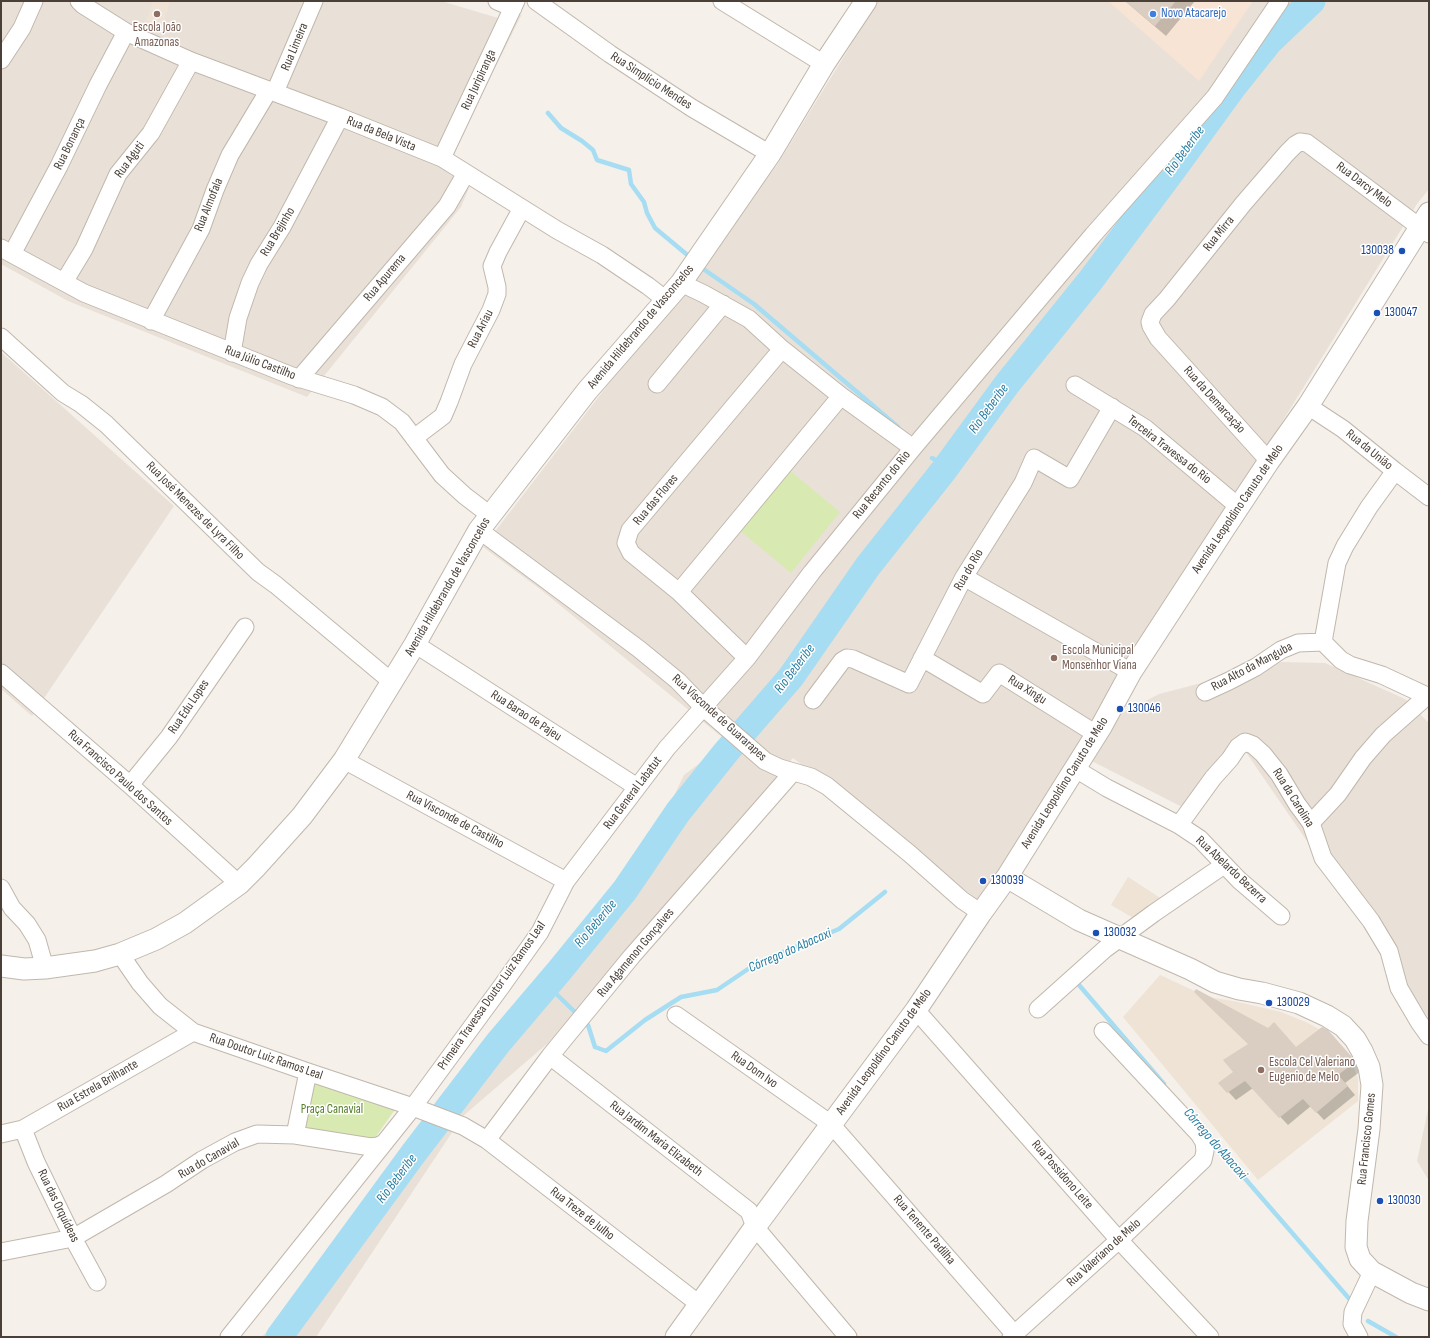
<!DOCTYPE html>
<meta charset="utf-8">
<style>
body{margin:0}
#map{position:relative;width:1430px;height:1338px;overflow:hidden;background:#f5f0ea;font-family:"Sofia Sans Condensed",sans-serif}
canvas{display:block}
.frame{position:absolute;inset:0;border:2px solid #4a4038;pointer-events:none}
</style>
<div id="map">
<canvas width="1430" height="1338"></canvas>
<div class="frame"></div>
</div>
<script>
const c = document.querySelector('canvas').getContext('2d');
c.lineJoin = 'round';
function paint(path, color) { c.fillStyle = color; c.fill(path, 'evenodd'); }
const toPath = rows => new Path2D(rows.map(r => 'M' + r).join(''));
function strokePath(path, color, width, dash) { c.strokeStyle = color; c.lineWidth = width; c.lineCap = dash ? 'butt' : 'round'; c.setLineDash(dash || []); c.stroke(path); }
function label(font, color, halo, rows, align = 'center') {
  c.font = font + ' "Sofia Sans Condensed",sans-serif'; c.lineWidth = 3; c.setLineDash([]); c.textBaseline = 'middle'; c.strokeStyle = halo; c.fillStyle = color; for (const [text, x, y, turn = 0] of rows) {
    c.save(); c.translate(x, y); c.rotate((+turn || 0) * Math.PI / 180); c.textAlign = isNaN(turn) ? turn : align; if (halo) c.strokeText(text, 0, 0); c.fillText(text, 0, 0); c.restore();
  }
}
paint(toPath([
 [1,1,441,1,505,20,522,14,444,170,469,188,461,207,307,397,68,301,1,264],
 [878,1,1429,1,1429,189,1417,204,1092,729,1159,694,1282,662,1325,663,1405,699,1429,723,1429,1019,1241,745,1184,808,1074,752,982,903,793,758,548,1043,463,1116,316,1337,261,1337,288,1314,482,1049,568,965,628,890,684,775,728,742,540,589,483,547,777,165],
 [1,352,174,506,32,716,1,689],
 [1429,1105,1429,1181,1417,1161]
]), '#e9e1d8');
paint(toPath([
 [1108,1,1253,1,1199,81]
]), '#f7e4d5');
paint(toPath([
 [153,1,170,1,161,32,144,28],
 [1128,877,1165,901,1137,920,1111,905],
 [1160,975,1199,993,1214,998,1233,1001,1281,1012,1308,1023,1333,1037,1351,1061,1358,1078,1358,1101,1258,1180,1123,1017]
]), '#eee3d4');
paint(toPath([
 [788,469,840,512,791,573,738,529],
 [317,1083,395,1110,394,1111,375,1138,373,1139,307,1129,304,1126,314,1086]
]), '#d8eab2');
paint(toPath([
 [1125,1,1195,1,1166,36],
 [1335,1040,1359,1066,1361,1071,1345,1083,1355,1095,1324,1120,1311,1106,1288,1125,1253,1088,1236,1100,1220,1083,1297,1048]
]), '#0003');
strokePath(toPath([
 [548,113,561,128,582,141,593,150,597,160,629,170,631,184,644,202,647,213,655,228,691,258],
 [699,266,754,304,898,427],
 [932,458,947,466],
 [547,985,578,1015],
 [1079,985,1164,1084],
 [583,1020,588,1025,595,1047,606,1051,645,1020,681,997,717,990,757,963,839,929,885,892],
 [1209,1137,1352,1302],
 [1368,1321,1396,1337]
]), '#a6ddf2', 4.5);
strokePath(toPath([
 [279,1337,413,1154,498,1043,560,970,625,890,678,812,726,752,791,677,868,566,944,470,1007,384,1090,281,1175,167,1233,87,1269,42,1312,1]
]), '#a6ddf2', 27);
paint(toPath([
 [1125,1,1176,1,1155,26],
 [1196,989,1268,1028,1274,1022,1296,1047,1322,1027,1328,1030,1352,1057,1354,1063,1338,1075,1348,1086,1316,1113,1303,1099,1279,1118,1245,1081,1227,1093,1218,1083,1233,1072,1223,1060,1248,1044,1194,992]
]), '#dacdc2');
const minor = toPath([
 [79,1,83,5,126,32,191,61,340,117,442,158,557,230,602,255,648,286,666,300],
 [497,1,513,8],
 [536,1,610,54,692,108,770,154],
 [722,1,824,64],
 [1,60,22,28,34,1],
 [275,92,314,1],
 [442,158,516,1],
 [1,248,84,293,292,376,354,395,382,407,402,422,442,475,465,496,490,515],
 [12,254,59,166,98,85,126,32],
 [64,282,84,249,118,174,151,133,191,61],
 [681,283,704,294,749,319,782,349,841,396,913,448],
 [151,321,201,229,215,190,230,155,269,90],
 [1,337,63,393,81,404,106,424,258,572,276,585,392,682],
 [232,353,238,318,250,283,259,264,282,227,340,117],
 [299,379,447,206,466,173],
 [657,384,723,304],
 [1075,385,1145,428,1239,507],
 [1308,406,1343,429,1395,471,1429,497],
 [414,438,443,416,449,402,463,364,491,310,497,294,497,287,492,266,498,252,522,208],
 [1269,461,1158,338,1151,326,1150,322,1153,314,1167,299,1243,204,1287,153,1295,145,1300,142,1307,143,1429,234],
 [479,530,639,649,678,681,703,707,765,761,780,768,811,777,827,786,910,854,962,900,981,913],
 [964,577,1131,672],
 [679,592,841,396],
 [1323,642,1337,563,1345,546,1369,507,1395,471],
 [415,644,637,787],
 [747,658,679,592,631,553,626,543,630,530,782,349],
 [922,658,983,694,999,673,1096,734],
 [1,673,130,785,239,884],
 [1205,692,1229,681,1256,667,1281,650,1298,643,1323,642,1341,660,1350,665,1382,675,1429,697],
 [813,700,842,661,847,658,853,659,909,684,964,577,1023,483,1034,458,1070,479,1112,407],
 [344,760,566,881],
 [1074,768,1107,788,1179,825,1200,839,1239,880,1281,916],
 [130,785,169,737,245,627],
 [1311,823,1338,794,1363,758,1383,735,1427,696],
 [1179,825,1213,778,1230,759,1238,747,1245,742,1253,745,1263,754,1279,774,1297,804,1311,823,1323,858,1371,921,1389,951,1399,988,1419,1022,1429,1036],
 [1,888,12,908,27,924,37,940,45,968],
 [120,954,140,983,160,1006,193,1032,308,1072,413,1107,463,1126,487,1140,699,1304],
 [1038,1009,1105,949,1154,913,1224,865],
 [916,1010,1119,1240,1210,1337],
 [676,1015,831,1124,1017,1337],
 [550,1056,749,1211,755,1227,848,1337],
 [23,1129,36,1162,73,1238,97,1282],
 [1,1134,23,1129,193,1032],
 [295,1135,308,1072],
 [487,1140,550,1056,632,956,793,772],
 [1,1252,73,1238,166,1184,202,1160,235,1142,257,1134,295,1135,371,1147,378,1146,384,1143],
 [229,1337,413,1107,501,987,540,932,566,881,667,748,747,658,812,572,913,448,1093,235,1215,97,1280,1],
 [1011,1337,1119,1240,1203,1160,1205,1151,1204,1142,1199,1134,1103,1031],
 [1359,1337,1352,1324,1353,1312,1372,1272]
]);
const tertiary = toPath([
 [1007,877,1079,920,1190,969,1215,982,1239,989,1262,993,1299,1003,1327,1016,1343,1026,1355,1039,1362,1051,1369,1067,1372,1085,1369,1129,1357,1221,1356,1247,1360,1259,1372,1272,1411,1293,1429,1300],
 [1,966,24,969,45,968,95,961,120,954,156,939,185,923,239,884,256,867,302,816,344,760,415,644,479,530,587,391,681,283,770,154,824,64,866,1],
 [676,1337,755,1227,916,1010,981,913,1007,877,1101,727,1131,672,1226,526,1269,461,1308,406,1429,213]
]);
strokePath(minor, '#c1b7ac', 19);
strokePath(tertiary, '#c1b7ac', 23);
strokePath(minor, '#fff', 17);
strokePath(tertiary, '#fff', 21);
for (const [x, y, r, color] of [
 [157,14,4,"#8d6e63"],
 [1153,14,4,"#3f7fe0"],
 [1402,251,4,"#1a4fb4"],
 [1377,313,4,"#1a4fb4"],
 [1054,658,4,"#8d6e63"],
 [1120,709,4,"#1a4fb4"],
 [983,881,4,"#1a4fb4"],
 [1096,933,4,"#1a4fb4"],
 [1269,1003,4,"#1a4fb4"],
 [1261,1070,4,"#8d6e63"],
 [1380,1201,4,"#1a4fb4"]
]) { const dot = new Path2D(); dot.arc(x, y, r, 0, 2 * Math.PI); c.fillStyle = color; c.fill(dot); strokePath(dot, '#fff', 1.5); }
label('13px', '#366cbe', '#fff', [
 ["Novo Atacarejo",1161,14]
], 'left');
label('13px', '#785e54', '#fff', [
 ["Escola João",157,28,"center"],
 ["Amazonas",157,43,"center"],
 ["Escola Municipal",1062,651],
 ["Monsenhor Viana",1062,666],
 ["Escola Cel Valeriano",1269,1063],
 ["Eugenio de Melo",1269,1078]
], 'left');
label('13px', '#4a4038', '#fff', [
 ["Rua Limeira",295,47,-67],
 ["Rua Juripiranga",479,80,-65],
 ["Rua Simplício Mendes",651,81,33],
 ["Rua da Bela Vista",381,134,22],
 ["Rua Bonança",70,144,-64],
 ["Rua Aguti",130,160,-54],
 ["Rua Darcy Melo",1364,185,37],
 ["Rua Almofala",209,205,-68],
 ["Rua Brejinho",278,232,-59],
 ["Rua Mirra",1219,234,-51],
 ["Rua Apurema",385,278,-50],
 ["Avenida Hildebrando de Vasconcelos",641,327,-50],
 ["Rua Ariau",481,329,-63],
 ["Rua Júlio Castilho",260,363,21],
 ["Rua da Demarcação",1214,400,48],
 ["Terceira Travessa do Rio",1169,450,38],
 ["Rua da União",1369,450,39],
 ["Rua Recanto do Rio",882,485,-51],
 ["Rua das Flores",656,500,-50],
 ["Avenida Leopoldino Canuto de Melo",1238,509,-56],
 ["Rua José Menezes de Lyra Filho",195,511,45],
 ["Rua do Rio",969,570,-60],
 ["Avenida Hildebrando de Vasconcelos",448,587,-60],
 ["Rua Alto da Manguba",1252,667,-28],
 ["Rua Xingu",1027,690,32],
 ["Rua Edu Lopes",189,707,-56],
 ["Rua Barao de Pajeu",526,716,33],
 ["Rua Visconde de Guararapes",719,718,42],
 ["Rua Francisco Paulo dos Santos",120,778,42],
 ["Avenida Leopoldino Canuto de Melo",1065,783,-58],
 ["Rua General Labatut",633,793,-53],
 ["Rua da Carolina",1293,798,58],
 ["Rua Visconde de Castilho",455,820,28],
 ["Rua Abelardo Bezerra",1231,870,43],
 ["Rua Agamenon Gonçalves",636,953,-50],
 ["Primeira Travessa Doutor Luiz Ramos Leal",492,996,-55],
 ["Avenida Leopoldino Canuto de Melo",884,1052,-54],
 ["Rua Doutor Luiz Ramos Leal",266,1057,19],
 ["Rua Dom Ivo",754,1070,35],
 ["Rua Estrela Brilhante",98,1086,-30],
 ["Rua Jardim Maria Elizabeth",656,1139,38],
 ["Rua Francisco Gomes",1367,1139,-84],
 ["Rua do Canavial",209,1159,-30],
 ["Rua Possidono Leite",1062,1175,49],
 ["Rua das Orquídeas",58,1206,64],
 ["Rua Treze de Julho",582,1214,38],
 ["Rua Tenente Padilha",924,1230,49],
 ["Rua Valeriano de Melo",1104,1253,-42]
]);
label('13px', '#164399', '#fff', [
 ["130038",1394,251,"right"],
 ["130047",1385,313],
 ["130046",1128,709],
 ["130039",991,881],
 ["130032",1104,933],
 ["130029",1277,1003],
 ["130030",1388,1201]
], 'left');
label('13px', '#547e29', '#fff', [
 ["Praça Canavial",332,1110]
]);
label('italic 14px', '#297da0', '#fff', [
 ["Rio Beberibe",1185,151,-54],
 ["Rio Beberibe",989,409,-54],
 ["Rio Beberibe",795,669,-53],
 ["Rio Beberibe",596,924,-50],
 ["Córrego do Abacaxi",790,951,-24],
 ["Córrego do Abacaxi",1215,1144,49],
 ["Rio Beberibe",397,1179,-53]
]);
</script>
